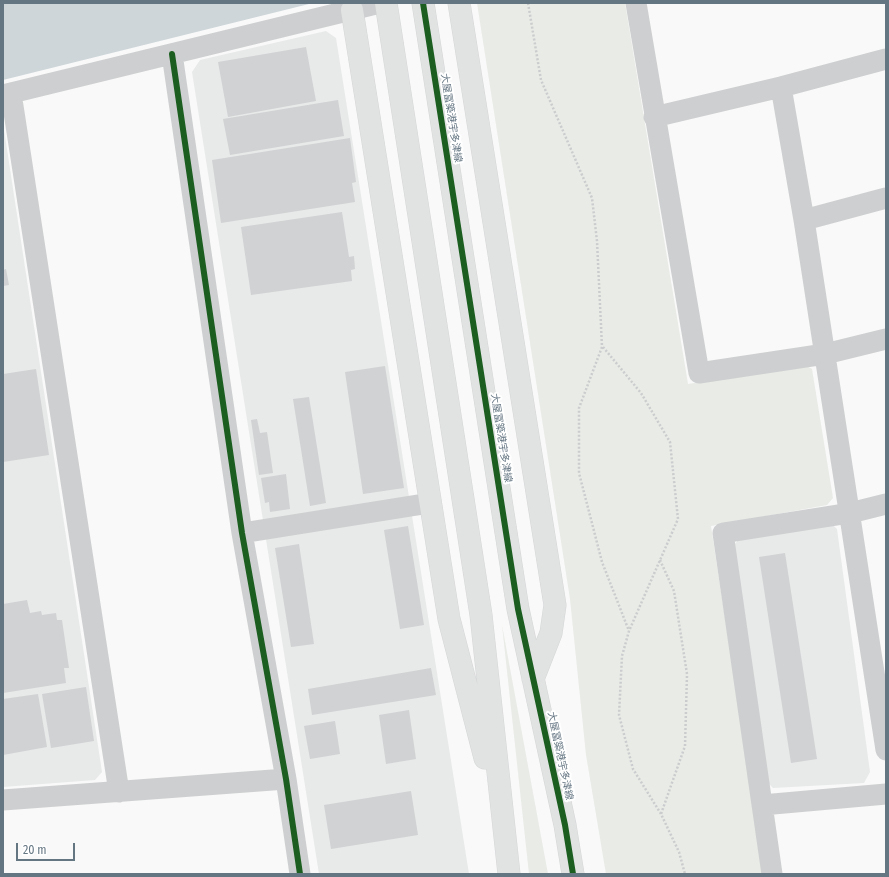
<!DOCTYPE html>
<meta charset="utf-8">
<style>
body{margin:0}
#map{position:relative;width:889px;height:877px;overflow:hidden;background:#f9f9f9;font-family:"Fira Sans Condensed",sans-serif}
canvas{display:block}
.frame{position:absolute;inset:0;border:4px solid #657683;pointer-events:none}
.scale{position:absolute;left:16px;top:843px;width:59px;height:18px;box-sizing:border-box;border:2px solid #657683;border-top:0;padding-left:5px;font-size:12px;line-height:14px;white-space:nowrap;color:#657683;-webkit-text-stroke:3px #fff;paint-order:stroke}
</style>
<div id="map">
<canvas width="889" height="877"></canvas>
<div class="frame"></div>
<div class="scale">20 m</div>
</div>
<script>
const c = document.querySelector('canvas').getContext('2d');
c.lineJoin = 'round';
function paint(path, color) { c.fillStyle = color; c.fill(path, 'evenodd'); }
const toPath = rows => new Path2D(rows.map(r => 'M' + r).join(''));
function strokePath(path, color, width, dash) { c.strokeStyle = color; c.lineWidth = width; c.lineCap = dash ? 'butt' : 'round'; c.setLineDash(dash || []); c.stroke(path); }
function label(font, color, halo, rows, align = 'center') {
  c.font = font + ' "Fira Sans Condensed","Noto Sans JP",sans-serif'; c.lineWidth = 4; c.setLineDash([]); c.textBaseline = 'middle'; c.strokeStyle = halo; c.fillStyle = color; for (const [text, x, y, turn = 0] of rows) {
    c.save(); c.translate(x, y); c.rotate((+turn || 0) * Math.PI / 180); c.textAlign = isNaN(turn) ? turn : align; if (halo) c.strokeText(text, 0, 0); c.fillText(text, 0, 0); c.restore();
  }
}
paint(toPath([
 [326,31,336,38,469,874,319,874,192,72,200,60],
 [3,123,102,772,95,780,3,787],
 [831,523,837,529,870,772,864,783,773,788,765,780,733,546,739,539]
]), '#e8e9e9');
paint(toPath([
 [477,3,625,3,688,384,805,365,812,369,833,498,827,505,711,526,764,874,606,874,586,755,570,599],
 [502,625,548,874,529,874]
]), '#e8ebe6');
paint(toPath([
 [3,3,313,3,3,80]
]), '#ced6d9');
paint(toPath([
 [306,47,316,101,228,117,218,62],
 [338,100,344,136,230,155,223,119],
 [350,138,356,182,352,183,355,202,221,223,212,160],
 [342,212,349,257,354,256,355,269,351,270,352,281,251,295,241,227],
 [6,269,9,285,3,286,3,270],
 [385,366,404,488,363,494,345,372],
 [36,369,49,455,3,462,3,374],
 [309,397,326,503,310,506,293,399],
 [257,419,260,433,267,432,273,473,259,475,251,420],
 [286,474,290,509,270,512,269,502,265,503,261,478],
 [408,526,424,625,400,629,384,530],
 [299,544,314,644,291,647,275,548],
 [785,553,817,759,791,763,759,557],
 [27,600,30,613,41,611,42,615,56,613,57,620,62,620,69,668,64,668,66,683,3,693,3,604],
 [431,668,436,695,312,715,308,689],
 [86,687,94,741,51,748,42,694],
 [38,694,47,747,3,755,3,699],
 [409,710,416,759,386,764,379,715],
 [335,721,340,754,310,759,304,726],
 [411,791,418,835,331,849,324,805]
]), '#d0d2d3');
const major = toPath([
 [386,3,481,615,509,874],
 [423,3,518,609,565,825,573,874],
 [459,3,555,605,551,633,533,679],
 [352,10,449,619,485,758]
]);
strokePath(major, '#d5d6d7', 23);
strokePath(toPath([
 [528,3,541,80,592,198,597,241,602,347,579,408,579,473,602,562,629,631],
 [603,347,641,393,670,442,678,519,629,631,622,656,619,715,633,769,661,814,679,852,685,874],
 [660,560,674,591,687,674,685,746,661,814]
]), '#cbcccd', 2.5, [2, 2]);
strokePath(toPath([
 [636,3,699,373,825,354,886,339],
 [172,54,242,533,286,779,300,874],
 [781,87,804,220,886,750],
 [11,93,119,792],
 [3,95,380,3],
 [654,117,781,87,886,59],
 [804,220,886,198],
 [242,533,430,503],
 [3,800,286,779],
 [762,805,886,794],
 [772,874,723,533,850,513,886,504]
]), '#cecfd0', 21);
strokePath(major, '#e1e2e2', 22);
strokePath(toPath([
 [423,3,518,609,565,825,573,874],
 [172,54,242,533,286,779,300,874]
]), '#1b5e20', 6);
label('10px', '#657683', '#fff', [
 ["大屋冨築港宇多津線",451,118,81],
 ["大屋冨築港宇多津線",501,438,81],
 ["大屋冨築港宇多津線",560,756,78]
]);
</script>
